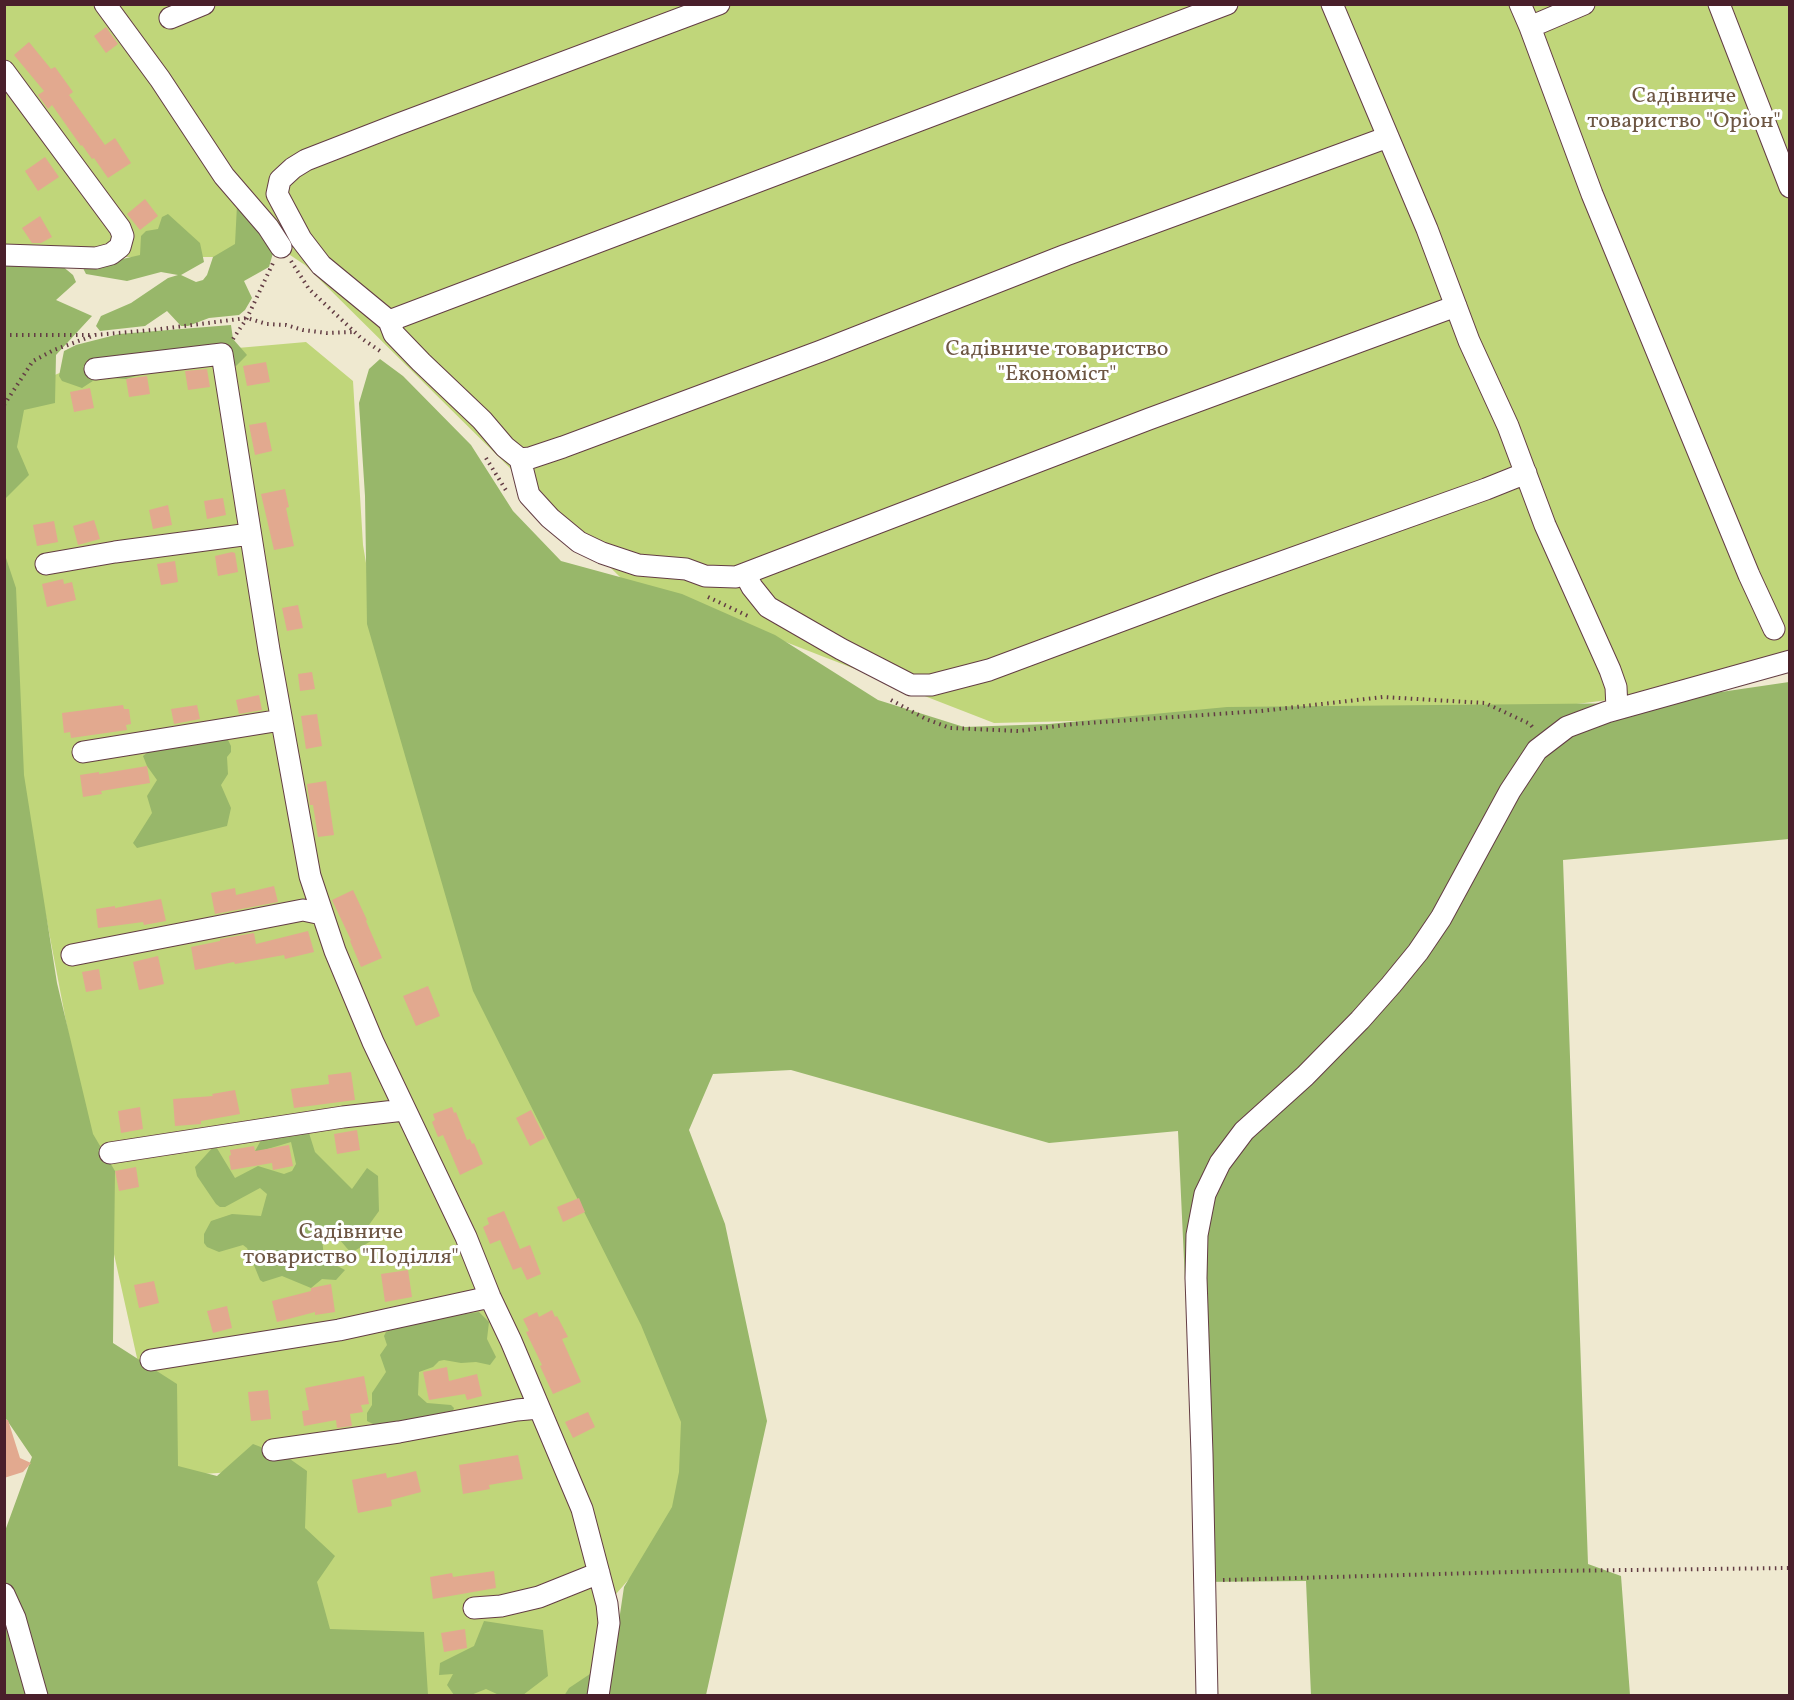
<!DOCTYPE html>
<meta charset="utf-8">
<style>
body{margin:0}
#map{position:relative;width:1794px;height:1700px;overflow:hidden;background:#efe9d0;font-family:Vollkorn,serif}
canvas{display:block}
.frame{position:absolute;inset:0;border:6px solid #4a1f2b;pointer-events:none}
</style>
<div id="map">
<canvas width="1794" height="1700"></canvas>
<div class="frame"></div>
</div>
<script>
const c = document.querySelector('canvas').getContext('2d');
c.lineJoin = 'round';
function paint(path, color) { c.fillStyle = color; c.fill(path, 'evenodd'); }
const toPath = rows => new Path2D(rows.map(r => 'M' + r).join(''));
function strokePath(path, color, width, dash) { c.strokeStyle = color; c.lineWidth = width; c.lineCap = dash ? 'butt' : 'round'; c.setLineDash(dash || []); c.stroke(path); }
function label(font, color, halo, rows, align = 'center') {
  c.font = font + ' Vollkorn,serif'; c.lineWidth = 6; c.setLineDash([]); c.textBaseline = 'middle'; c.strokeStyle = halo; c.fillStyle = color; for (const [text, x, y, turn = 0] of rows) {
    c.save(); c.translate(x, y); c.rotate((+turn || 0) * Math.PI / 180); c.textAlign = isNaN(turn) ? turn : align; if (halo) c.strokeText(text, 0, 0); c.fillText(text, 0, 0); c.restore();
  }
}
paint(toPath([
 [4,5,1789,5,1789,665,1678,691,1530,710,994,723,621,578,305,265,278,247,248,257,5,257],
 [306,342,353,381,363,545,380,647,687,1417,687,1513,616,1594,603,1695,290,1695,282,1469,170,1476,139,1367,88,1137,21,785,4,665,4,426,35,383,89,361]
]), '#c0d67a');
paint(toPath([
 [237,205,265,228,273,253,269,267,244,281,252,298,245,310,239,315,209,318,188,326,181,326,167,311,145,326,100,331,96,326,101,316,131,303,168,278,178,275,161,272,127,281,86,274,83,268,140,255,141,236,146,231,158,229,162,217,168,214,200,243,204,262,181,275,196,282,203,280,207,275,213,257,235,244],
 [5,264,61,265,73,275,76,282,56,300,92,316,56,355,55,403,24,410,17,447,29,475,5,499],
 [231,325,233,339,247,355,236,366,222,355,200,357,126,379,99,377,82,388,62,381,59,376,64,351,76,345,119,334],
 [380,359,403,376,471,445,513,511,561,561,682,594,775,635,878,700,964,727,1049,724,1227,707,1646,703,1789,682,1789,839,1563,860,1588,1564,1621,1576,1630,1695,1311,1695,1306,1581,1199,1582,1178,1131,1049,1143,791,1070,713,1074,689,1130,725,1224,767,1421,706,1695,608,1695,624,1587,672,1507,679,1472,681,1422,641,1325,473,991,367,624,365,496,359,403,369,369],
 [4,552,16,588,24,775,57,983,93,1134,115,1171,113,1343,177,1384,178,1466,217,1476,253,1444,287,1457,307,1471,305,1528,335,1556,317,1582,330,1629,424,1632,428,1695,42,1695,4,1578,5,1531,32,1457,4,1416],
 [216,737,228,740,231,746,231,752,227,757,228,774,221,785,231,808,227,826,137,848,133,843,152,813,147,796,157,780,147,766,143,756,148,752,158,749],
 [309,1133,315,1152,352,1189,367,1168,378,1176,379,1211,366,1229,371,1241,351,1253,334,1233,322,1237,324,1259,345,1270,336,1280,322,1279,311,1288,282,1276,263,1282,260,1280,247,1248,243,1245,219,1252,207,1247,204,1243,204,1234,211,1221,232,1214,261,1216,267,1194,260,1188,225,1207,220,1207,216,1204,197,1176,195,1167,215,1145,235,1178,258,1166,284,1174,292,1171,296,1164,291,1142,254,1153,260,1142,263,1138],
 [479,1312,489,1322,487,1339,496,1357,490,1365,476,1362,461,1363,444,1360,439,1361,433,1367,419,1372,418,1395,427,1403,451,1405,454,1408,453,1411,379,1427,367,1421,367,1413,372,1405,372,1393,386,1372,380,1355,387,1345,384,1336,386,1332,415,1321],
 [4,1616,31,1695,5,1695],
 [484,1621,543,1630,548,1676,523,1695,499,1695,486,1689,471,1695,454,1695,447,1685,453,1674,439,1675,440,1663,474,1646],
 [590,1674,595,1685,592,1695,564,1696,569,1688]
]), '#98b76a');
paint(toPath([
 [106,27,118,44,106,53,94,36],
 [29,42,51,69,55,67,73,92,69,95,105,145,115,138,131,163,108,178,94,158,92,159,82,145,81,146,52,105,48,109,38,95,44,91,14,55],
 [45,157,59,177,38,191,25,171],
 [145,199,158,216,140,230,127,214],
 [40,216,52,237,41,243,32,243,22,228],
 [266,362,270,382,247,386,243,366],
 [207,369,210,387,188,390,185,371],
 [147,376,150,394,129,397,126,379],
 [90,388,94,408,74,412,70,392],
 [266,422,272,451,255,455,249,425],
 [285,489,289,507,286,508,294,546,274,550,261,494],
 [223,498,226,515,207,519,204,501],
 [168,505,172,525,153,529,149,510],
 [94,520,100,539,78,545,73,526],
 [54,521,58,542,37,546,33,525],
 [232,552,235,553,238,572,218,576,215,556],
 [175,561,178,582,161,585,157,564],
 [63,579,64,584,72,582,76,600,47,607,42,584],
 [298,605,303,628,287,631,282,608],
 [312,672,315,689,300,691,298,674],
 [259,695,262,710,239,714,236,700],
 [123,705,124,709,129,709,131,724,126,725,127,730,71,738,70,732,64,733,62,713],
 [197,705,200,719,174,724,171,709],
 [317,714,322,746,306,749,301,716],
 [147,766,150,783,101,791,102,794,83,797,80,775,99,772,99,774],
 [326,781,334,835,318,837,313,805,310,805,307,784],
 [274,886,278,902,215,914,211,893,235,888,236,895],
 [353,890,367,920,366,921,382,958,361,967,350,941,351,940,332,900],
 [161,899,166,921,144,925,143,922,98,928,96,909,115,906,115,908],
 [308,931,314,952,285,959,284,955,235,964,234,962,195,970,191,947,220,941,220,939,254,933,256,944],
 [158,956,164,984,139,990,133,962],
 [99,969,102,989,86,992,82,972],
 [428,986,440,1016,416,1026,403,996],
 [351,1072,355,1100,294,1108,291,1089,329,1084,328,1075],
 [235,1090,240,1114,201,1121,201,1124,175,1126,173,1099,213,1096,212,1094],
 [140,1107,143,1129,121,1133,118,1111],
 [452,1107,454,1113,456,1112,467,1140,470,1139,472,1144,474,1143,483,1164,460,1175,443,1135,438,1137,432,1122,435,1120,433,1114],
 [531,1110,545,1138,530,1146,516,1118],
 [357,1130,360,1150,337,1154,334,1134],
 [289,1145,293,1166,273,1170,272,1163,231,1170,229,1156,231,1155,230,1150,254,1146,255,1151],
 [136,1167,139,1187,119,1191,115,1171],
 [579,1198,585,1212,563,1222,557,1207],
 [504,1211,520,1249,530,1245,541,1274,527,1280,521,1267,513,1270,500,1240,490,1244,483,1227,489,1224,487,1218],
 [408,1270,412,1297,385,1302,381,1274],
 [154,1281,159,1303,139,1308,134,1285],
 [331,1284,335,1312,315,1315,315,1312,277,1322,272,1301,311,1291,311,1288],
 [227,1306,232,1328,213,1333,207,1311],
 [552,1310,555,1317,557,1316,568,1337,562,1339,581,1382,553,1394,540,1366,542,1365,526,1332,529,1331,523,1319,537,1312,539,1317],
 [447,1367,449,1381,477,1374,482,1396,467,1400,465,1394,429,1400,423,1372],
 [364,1376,369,1404,361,1405,363,1412,350,1414,352,1426,337,1428,336,1420,304,1426,302,1411,309,1410,305,1388],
 [268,1390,271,1419,251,1421,248,1392],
 [588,1412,595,1427,573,1438,565,1422],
 [4,1420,8,1420,20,1458,31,1463,23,1472,4,1478],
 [518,1455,523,1479,489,1485,490,1489,463,1494,459,1465],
 [416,1471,421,1492,391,1500,392,1506,358,1513,352,1480,386,1473,387,1478],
 [494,1571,496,1588,433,1599,430,1577,452,1573,453,1577],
 [465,1629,467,1648,444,1652,441,1633]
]), '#e2a98f');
const minor = toPath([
 [105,4,160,79,224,176,268,227,281,247],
 [719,4,396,125,306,160,293,168,280,180,277,194,301,239,321,265,389,321,394,334,421,362,482,420,505,447,520,459,530,458,563,447,821,351,1066,255,1388,137],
 [1332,4,1427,229,1469,341,1508,426,1545,525,1610,670,1616,687,1617,709],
 [1520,4,1530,27,1592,194,1749,575,1774,629],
 [1719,4,1790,187],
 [170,18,204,4],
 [1530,27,1584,4],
 [4,71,120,228,123,236,120,247,111,254,96,258,4,255],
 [389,321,1227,4],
 [95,369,222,354,269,650,310,876,335,951,373,1042,466,1237,490,1297,511,1341,582,1509,607,1604,609,1623,598,1696],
 [520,459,529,495,550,518,579,542,602,553,638,565,686,569,705,576,736,577,1149,419,1456,306],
 [46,564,115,552,250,534],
 [745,574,752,587,768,607,841,649,911,685,931,685,989,670,1220,584,1486,489,1526,473],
 [83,752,281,720],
 [72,955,303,910,322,914],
 [110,1153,343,1117,404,1110],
 [151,1360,339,1330,490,1297],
 [273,1450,399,1432,517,1410,539,1408],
 [4,1594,15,1618,37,1696],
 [474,1608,501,1606,539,1597,599,1573],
 [1207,1696,1202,1454,1196,1278,1197,1235,1205,1194,1220,1163,1244,1131,1305,1076,1360,1020,1391,985,1418,952,1441,918,1510,791,1537,750,1567,727,1607,712,1790,661]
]);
strokePath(minor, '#633d44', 23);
strokePath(toPath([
 [291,261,309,289,361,338,380,351],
 [4,335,92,335],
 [233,339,247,318,273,263],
 [4,405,33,361,54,350,95,335,152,330,247,318,267,324,286,325,303,330,327,333,354,332],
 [486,458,507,492],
 [708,597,750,617],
 [891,700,926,719,950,728,1019,731,1074,724,1261,711,1383,697,1485,703,1530,724,1534,729],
 [1223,1580,1548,1571,1790,1568]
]), '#633d44', 4, [1.5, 4.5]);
strokePath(minor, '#fff', 21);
label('22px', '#6d5643', '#fff', [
 ["Садівниче",1684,98],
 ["товариство \"Оріон\"",1684,123],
 ["Садівниче товариство",1057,351],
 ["\"Економіст\"",1057,376],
 ["Садівниче",351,1234],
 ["товариство \"Поділля\"",351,1259]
]);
</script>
